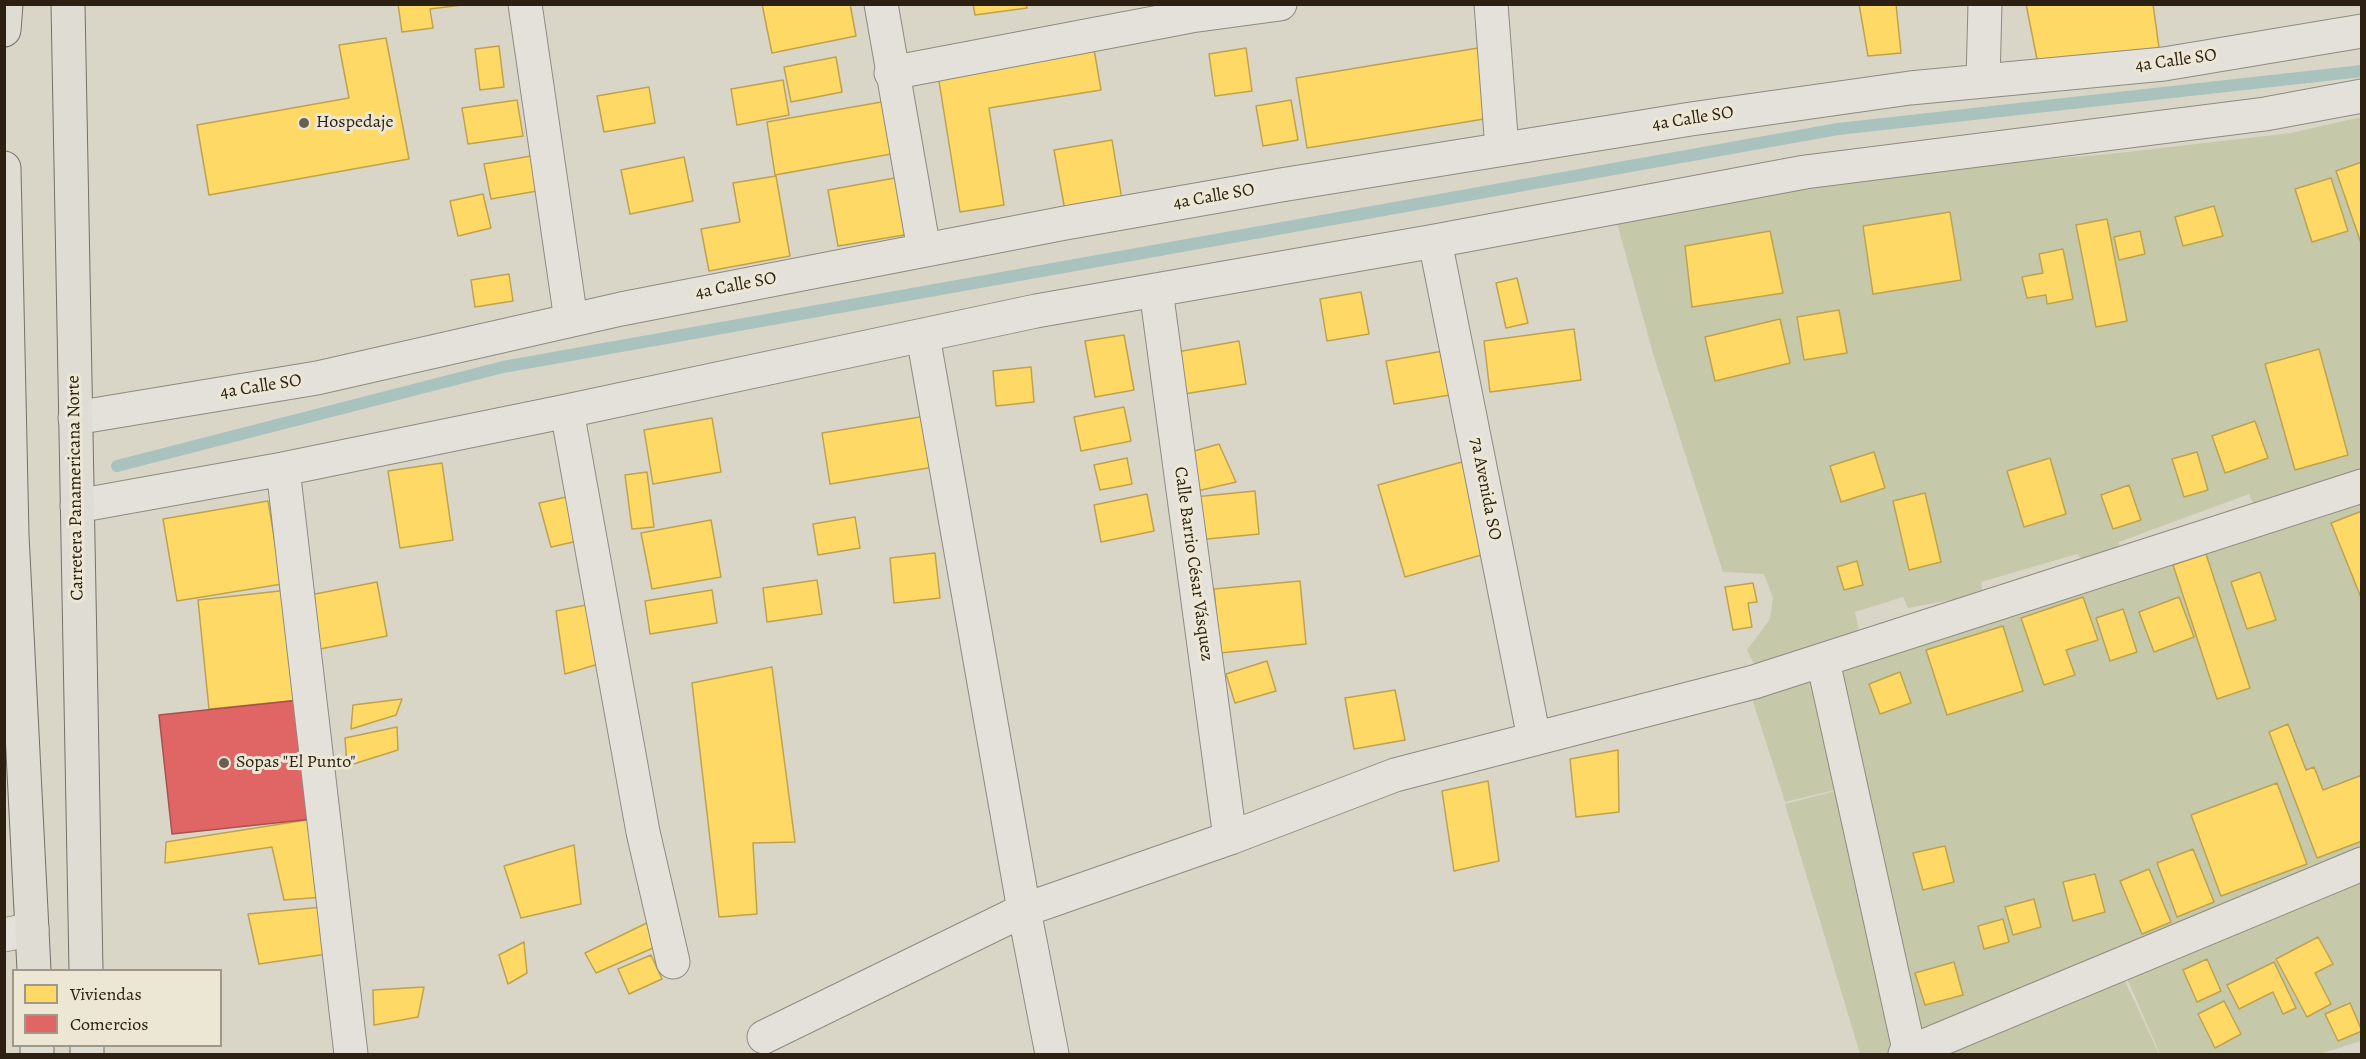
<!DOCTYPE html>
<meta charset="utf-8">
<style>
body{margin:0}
#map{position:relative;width:2366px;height:1059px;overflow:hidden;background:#dad6c7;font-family:Alegreya,serif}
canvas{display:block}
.frame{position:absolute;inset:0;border:6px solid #2b2012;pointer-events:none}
.legend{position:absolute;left:12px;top:969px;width:210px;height:78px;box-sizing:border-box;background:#ece7d5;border:2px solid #9f9787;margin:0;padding:8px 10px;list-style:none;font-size:18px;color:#2b2012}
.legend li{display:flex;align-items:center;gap:12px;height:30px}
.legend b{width:30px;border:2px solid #9f9787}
</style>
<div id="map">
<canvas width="2366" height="1059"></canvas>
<div class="frame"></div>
<ul class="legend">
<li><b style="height:16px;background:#ffd966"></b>Viviendas</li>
<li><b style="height:16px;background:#e06666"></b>Comercios</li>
</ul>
</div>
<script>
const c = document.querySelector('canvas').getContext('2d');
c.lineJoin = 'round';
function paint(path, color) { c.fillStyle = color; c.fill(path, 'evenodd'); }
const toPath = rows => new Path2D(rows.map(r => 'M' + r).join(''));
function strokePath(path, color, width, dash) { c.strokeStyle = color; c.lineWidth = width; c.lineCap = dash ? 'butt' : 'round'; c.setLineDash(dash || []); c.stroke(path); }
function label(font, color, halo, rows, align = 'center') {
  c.font = font + ' Alegreya,serif'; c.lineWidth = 6; c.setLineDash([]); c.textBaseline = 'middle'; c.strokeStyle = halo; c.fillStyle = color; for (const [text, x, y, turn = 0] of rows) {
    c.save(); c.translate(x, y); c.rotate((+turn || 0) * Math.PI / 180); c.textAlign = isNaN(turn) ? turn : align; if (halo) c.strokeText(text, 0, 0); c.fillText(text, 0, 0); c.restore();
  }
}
paint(toPath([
 [2361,117,2361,474,2254,505,2249,494,2119,542,2118,551,2085,562,2077,554,1981,582,1983,594,1908,608,1903,597,1855,612,1860,635,1754,664,1747,650,1770,619,1773,598,1764,574,1723,572,1654,357,1617,223,1818,186,2011,162,2110,154,2291,133],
 [2361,497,2361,852,1920,1033,1839,669],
 [1817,675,1843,788,1785,802,1751,695],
 [1847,788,1904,1050,1890,1054,1860,1054,1785,804],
 [2361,872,2361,1041,2319,1054,2160,1054,2125,974],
 [2119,968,2159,1054,1920,1054]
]), '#c5c9a9');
const homes = toPath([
 [398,4,470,4,430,9,433,28,402,32,398,4],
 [762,4,850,4,856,36,772,53,762,4],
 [973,4,1026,4,1027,8,975,15,973,4],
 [1859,4,1896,4,1901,53,1868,56,1859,4],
 [2026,4,2153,4,2159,48,2038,64,2026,4],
 [386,38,409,159,209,195,197,125,349,98,339,45,386,38],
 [499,46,504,87,480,90,475,49,499,46],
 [1246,48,1252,91,1215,96,1209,54,1246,48],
 [1478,48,1490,118,1307,148,1296,78,1478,48],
 [1094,49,1101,90,989,108,1004,205,960,212,938,75,1094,49],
 [836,57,842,92,791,102,784,67,836,57],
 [783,80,789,115,737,125,731,89,783,80],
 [649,87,655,123,604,132,597,96,649,87],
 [517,100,523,136,468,144,462,108,517,100],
 [893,100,902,152,775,175,767,122,893,100],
 [1291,100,1298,140,1263,146,1256,106,1291,100],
 [1112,140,1123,206,1066,216,1054,150,1112,140],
 [537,155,543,190,491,199,484,164,537,155],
 [684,157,693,201,630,214,621,170,684,157],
 [2362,162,2362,246,2336,171,2362,162],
 [776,176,790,256,709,271,701,229,740,222,733,183,776,176],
 [906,176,916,233,838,246,828,190,906,176],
 [2331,178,2348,231,2312,242,2295,189,2331,178],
 [483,194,491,228,458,236,450,201,483,194],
 [2214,206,2223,236,2183,246,2175,217,2214,206],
 [1950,212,1961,280,1873,294,1863,226,1950,212],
 [2107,219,2127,321,2096,327,2076,225,2107,219],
 [1770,231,1783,293,1692,307,1685,246,1770,231],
 [2140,231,2145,254,2119,260,2114,237,2140,231],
 [2063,249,2073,299,2047,304,2046,295,2027,298,2022,277,2043,273,2039,254,2063,249],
 [509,274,513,301,475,307,471,280,509,274],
 [1517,278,1528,323,1506,328,1496,283,1517,278],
 [1361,292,1369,334,1327,341,1320,299,1361,292],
 [1839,310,1847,353,1804,360,1797,317,1839,310],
 [1780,319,1790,363,1715,381,1705,337,1780,319],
 [1574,329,1581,380,1490,392,1484,341,1574,329],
 [1124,335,1134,390,1095,397,1085,341,1124,335],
 [1239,341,1246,384,1184,394,1177,352,1239,341],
 [2319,349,2348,455,2295,470,2265,364,2319,349],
 [1449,350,1456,394,1394,404,1386,361,1449,350],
 [1031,367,1034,402,996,406,993,371,1031,367],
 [1124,407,1131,441,1081,451,1074,417,1124,407],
 [926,416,934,467,830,484,822,433,926,416],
 [712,418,721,472,653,484,644,430,712,418],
 [2255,421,2268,458,2225,473,2212,436,2255,421],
 [1219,444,1236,482,1193,492,1184,454,1219,444],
 [1874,452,1885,488,1841,502,1830,466,1874,452],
 [2197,452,2208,490,2184,497,2172,459,2197,452],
 [1127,458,1132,484,1100,490,1094,465,1127,458],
 [2050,458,2066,514,2024,527,2007,471,2050,458],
 [1462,462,1488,553,1405,577,1378,485,1462,462],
 [442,463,453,540,400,548,388,471,442,463],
 [647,472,654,527,632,529,625,475,647,472],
 [2129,485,2141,520,2113,529,2101,495,2129,485],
 [1255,491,1259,534,1197,540,1194,497,1255,491],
 [1925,493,1941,562,1909,570,1893,501,1925,493],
 [1147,494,1154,531,1101,542,1094,505,1147,494],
 [571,496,582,540,551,547,539,503,571,496],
 [268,501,282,584,177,601,163,519,268,501],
 [2362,511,2362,600,2331,523,2362,511],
 [855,517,860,548,818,555,813,524,855,517],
 [711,520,721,577,652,589,641,533,711,520],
 [935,553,940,598,894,603,890,558,935,553],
 [2206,554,2250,688,2217,699,2173,565,2206,554],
 [1857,561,1863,585,1844,590,1837,567,1857,561],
 [2260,572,2276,620,2247,629,2231,582,2260,572],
 [817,580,822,614,767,622,763,588,817,580],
 [1300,581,1306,644,1220,653,1214,589,1300,581],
 [377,582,387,636,320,649,310,595,377,582],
 [1753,583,1757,602,1748,603,1752,627,1733,630,1725,587,1753,583],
 [289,590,300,700,209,709,198,600,289,590],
 [712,590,717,623,650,634,645,601,712,590],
 [2083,597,2098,640,2066,650,2075,675,2044,685,2021,618,2083,597],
 [2179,597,2194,637,2154,652,2139,612,2179,597],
 [591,604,602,663,565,674,556,611,591,604],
 [2123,609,2137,652,2110,661,2096,618,2123,609],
 [2003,626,2023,691,1947,715,1926,650,2003,626],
 [1267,661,1276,691,1235,703,1226,674,1267,661],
 [772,667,795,842,753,843,757,914,719,917,692,683,772,667],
 [1900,672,1911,703,1880,714,1869,684,1900,672],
 [1395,690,1405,740,1354,749,1345,698,1395,690],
 [402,699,396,715,351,729,353,705,402,699],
 [2288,724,2306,770,2314,767,2323,790,2362,775,2362,841,2317,858,2269,732,2288,724],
 [397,727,398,750,347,766,345,738,397,727],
 [1618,750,1619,812,1576,817,1570,759,1618,750],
 [1488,781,1499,861,1454,871,1442,791,1488,781],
 [2277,783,2307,864,2221,896,2191,815,2277,783],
 [313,819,324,897,284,900,272,847,165,863,166,842,313,819],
 [574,845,581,904,521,918,504,866,574,845],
 [1945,846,1954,882,1923,890,1913,853,1945,846],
 [2193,849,2214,902,2177,917,2157,863,2193,849],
 [2149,869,2171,922,2142,934,2120,881,2149,869],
 [2095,874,2105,912,2073,921,2063,882,2095,874],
 [2034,899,2041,927,2013,935,2005,907,2034,899],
 [323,907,327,954,259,964,248,914,323,907],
 [655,919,662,944,596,973,585,953,655,919],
 [2003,919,2009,942,1984,949,1978,926,2003,919],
 [2318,937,2333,964,2315,973,2331,1004,2307,1017,2276,959,2318,937],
 [524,942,527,973,508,984,499,955,524,942],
 [651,955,662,979,629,994,618,969,651,955],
 [2207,959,2221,991,2197,1002,2183,970,2207,959],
 [1954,962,1963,995,1925,1005,1915,973,1954,962],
 [2274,962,2296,1008,2283,1014,2273,992,2239,1009,2227,985,2274,962],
 [424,987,418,1017,374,1025,373,990,424,987],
 [2224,1001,2241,1034,2215,1048,2198,1014,2224,1001],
 [2350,1003,2362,1031,2338,1041,2325,1014,2350,1003]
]);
paint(homes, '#ffd966');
strokePath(homes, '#bfa24d', 1.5);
const shops = toPath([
 [300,700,313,819,172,834,159,715,300,700]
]);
paint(shops, '#e06666');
strokePath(shops, '#aa514d', 1.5);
strokePath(toPath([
 [117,466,503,367,1838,129,2362,71]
]), '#aac2be', 12);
const minor = toPath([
 [525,4,571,320],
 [881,4,924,250],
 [1491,4,1502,149],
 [891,73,1191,16,1280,4],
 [1983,81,1985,4],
 [1435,241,1534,738],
 [1156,290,1230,838],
 [923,336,1024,910,1052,1054],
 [567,411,643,832,673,962],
 [75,418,317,378,621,309,1065,223,1281,185,1691,119,1910,88,2164,64,2362,31],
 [283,469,351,1054],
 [77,506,283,469,567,411,1036,311,1435,241,1805,172,2265,114,2362,96],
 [1823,661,1910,1054],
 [4,935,32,929],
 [764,1037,1024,910,1230,838,1395,775,1754,682,2362,486],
 [1905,1054,2362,864]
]);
const highway = toPath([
 [68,4,86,970],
 [4,30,6,4],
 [4,168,12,535,34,970],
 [37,1046,37,1054],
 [87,1046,87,1054]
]);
strokePath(minor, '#8e8a80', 35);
strokePath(highway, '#757168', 35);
strokePath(minor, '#e3e1d9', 33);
strokePath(highway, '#dedcd3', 33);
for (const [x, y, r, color] of [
 [304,123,6,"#686051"],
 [224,763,6,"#686051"]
]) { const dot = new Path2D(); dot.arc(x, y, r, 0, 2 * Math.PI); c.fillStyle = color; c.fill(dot); strokePath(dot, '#ece7d5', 2); }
label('18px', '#2b2012', '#ece7d5', [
 ["4a Calle SO",2176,61,-8],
 ["4a Calle SO",1693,119,-9],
 ["4a Calle SO",1214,197,-10],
 ["4a Calle SO",736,286,-11],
 ["4a Calle SO",261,387,-9],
 ["Carretera Panamericana Norte",76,488,-91],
 ["7a Avenida SO",1485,489,79],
 ["Calle Barrio César Vásquez",1193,564,82]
]);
label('18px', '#2b2012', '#ece7d5', [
 ["Hospedaje",316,123],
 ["Sopas \"El Punto\"",236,763]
], 'left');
</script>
